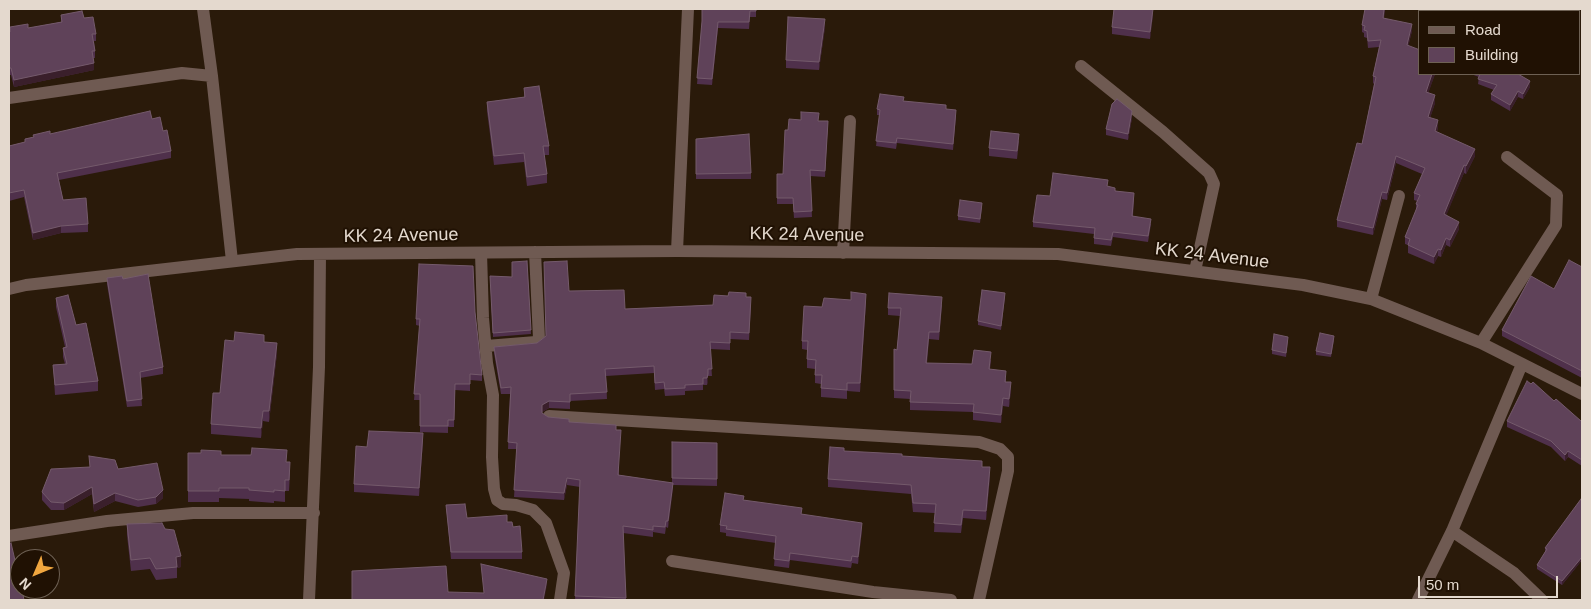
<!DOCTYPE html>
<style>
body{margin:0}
#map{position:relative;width:1591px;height:609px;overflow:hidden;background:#2a1a0a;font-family:Helvetica,sans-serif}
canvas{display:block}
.frame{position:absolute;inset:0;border:10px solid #e4d9ce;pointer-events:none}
.legend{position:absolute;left:1418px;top:10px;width:162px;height:65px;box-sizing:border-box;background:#201103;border:1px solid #6e6154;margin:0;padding:6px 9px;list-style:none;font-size:15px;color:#e4d9ce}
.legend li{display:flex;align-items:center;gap:10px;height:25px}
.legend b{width:25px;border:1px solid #6e6154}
.north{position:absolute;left:10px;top:549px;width:50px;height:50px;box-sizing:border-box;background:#201103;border:1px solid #6e6154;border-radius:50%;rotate:225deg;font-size:14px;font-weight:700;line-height:20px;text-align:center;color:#e4d9ce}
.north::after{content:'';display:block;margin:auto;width:18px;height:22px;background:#f0a63f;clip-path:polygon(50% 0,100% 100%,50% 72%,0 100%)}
.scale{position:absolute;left:1418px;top:576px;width:140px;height:22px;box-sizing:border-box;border:2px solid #e4d9ce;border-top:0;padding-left:6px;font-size:15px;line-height:18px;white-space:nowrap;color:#e4d9ce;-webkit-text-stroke:4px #201103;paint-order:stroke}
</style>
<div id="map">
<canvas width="1591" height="609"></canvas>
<div class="frame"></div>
<ul class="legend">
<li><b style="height:6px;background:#6f5a52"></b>Road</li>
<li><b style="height:14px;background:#5f4259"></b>Building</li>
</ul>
<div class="north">N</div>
<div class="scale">50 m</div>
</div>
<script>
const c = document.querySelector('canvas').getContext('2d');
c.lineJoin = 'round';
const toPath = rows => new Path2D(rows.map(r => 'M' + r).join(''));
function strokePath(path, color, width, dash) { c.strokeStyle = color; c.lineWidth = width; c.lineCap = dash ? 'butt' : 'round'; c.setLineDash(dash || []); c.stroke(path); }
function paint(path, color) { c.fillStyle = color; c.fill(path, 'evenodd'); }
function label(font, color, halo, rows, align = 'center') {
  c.font = font + ' Helvetica,sans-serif'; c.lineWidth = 4; c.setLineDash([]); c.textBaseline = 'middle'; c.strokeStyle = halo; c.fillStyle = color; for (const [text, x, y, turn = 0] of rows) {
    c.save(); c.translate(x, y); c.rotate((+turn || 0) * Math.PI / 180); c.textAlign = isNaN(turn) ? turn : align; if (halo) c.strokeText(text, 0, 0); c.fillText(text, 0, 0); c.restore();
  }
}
strokePath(toPath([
 [203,9,212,76,232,261],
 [1081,66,1163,132,1209,173,1214,184,1195,271],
 [9,98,182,73,212,76],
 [677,251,688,9],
 [481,253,483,318,487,363,493,395,492,457,494,489,497,500,503,504,516,505,533,510,546,523,564,573,560,600],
 [843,253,850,121],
 [9,289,26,285,297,254,677,251,1058,254,1303,285,1371,299,1481,343,1582,394],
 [1371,299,1399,196],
 [1481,343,1556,225,1557,195,1507,157],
 [486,346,536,342,539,339,535,252],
 [549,416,979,442,1000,449,1008,457,1008,471,979,600],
 [1452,531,1514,573,1542,600],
 [9,536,107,521,193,513,314,513],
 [672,561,873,592,951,600],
 [309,600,319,367,320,255],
 [1418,600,1452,531,1522,364]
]), '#6f5a52', 12);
paint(toPath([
 [756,9,756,17,750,17,749,29,718,28,712,85,697,84,702,23],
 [1385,9,1384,18,1412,31,1408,46,1420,74,1435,74,1428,93,1435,103,1430,118,1438,127,1437,132,1475,156,1466,174,1464,173,1446,215,1459,229,1450,247,1446,245,1441,257,1438,256,1434,264,1408,253,1408,245,1405,244,1405,237,1416,211,1416,204,1417,201,1414,200,1414,193,1422,174,1396,163,1387,200,1382,199,1373,235,1337,227,1337,220,1362,144,1374,84,1373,83,1373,76,1379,47,1368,48,1367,38,1364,37,1364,33,1362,32,1362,25],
 [61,15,84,18,96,34,96,41,94,41,95,51,95,58,93,58,94,70,14,87,11,75,9,75,9,32,10,32,10,27,28,28,61,22],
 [1153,15,1150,39,1112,34,1112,27],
 [825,27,819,70,786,68,786,60],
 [1471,74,1518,74,1530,87,1523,99,1518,97,1510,111,1491,100,1491,94,1494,90,1478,84,1479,77],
 [524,88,549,146,549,155,544,155,547,174,547,183,527,186,524,162,494,165,487,111,487,102,524,97],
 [904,101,946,109,956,116,953,150,897,143,896,149,876,146,880,115,877,115,877,109],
 [1132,118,1128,140,1106,135,1106,129],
 [152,119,163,131,171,151,171,158,59,180,63,200,88,224,88,232,61,233,33,240,24,197,9,201,9,146,25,142,25,139,50,134],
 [819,121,828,121,825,177,810,176,812,217,794,218,793,204,777,204,777,174,783,174,788,130],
 [696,139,751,173,751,179,696,179],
 [1019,141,1017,159,989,156,989,148],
 [1107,187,1134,198,1133,216,1151,224,1148,242,1113,237,1111,246,1094,244,1094,234,1033,227,1033,222,1050,196],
 [982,207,980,223,958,220,958,216],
 [527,261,531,334,493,337,490,276,512,277],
 [1582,267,1582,378,1502,336,1502,330],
 [107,278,123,279,163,367,163,374,140,378,142,406,127,407,107,284],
 [569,291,625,309,713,305,746,297,751,304,749,340,730,339,730,350,710,349,712,376,708,376,708,381,707,385,703,385,703,390,685,391,685,395,665,396,664,389,655,390,654,373,606,376,607,399,570,401,570,409,549,408,542,412,542,413,548,417,569,422,616,430,619,475,672,483,672,442,717,443,717,486,673,485,668,528,666,527,665,534,653,532,653,537,623,533,626,600,575,600,580,487,567,485,564,500,514,497,517,449,508,449,510,394,501,394,494,353,494,347,537,343,546,336],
 [1005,297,1001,330,978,325,978,321],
 [56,298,76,325,98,381,98,391,55,395,53,365,65,364,63,357,63,348,65,347,56,307],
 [866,302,860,392,847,391,847,399,821,397,821,384,815,383,815,369,807,368,807,350,802,349,802,341,822,307],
 [942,305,939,340,929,339,927,363,972,364,991,360,990,369,1006,379,1006,382,1011,390,1009,407,1003,406,1001,423,973,420,973,412,910,410,910,399,894,398,894,349,897,350,900,316,888,315,888,308],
 [475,312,482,375,482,381,470,380,470,391,455,390,454,427,448,427,448,433,420,432,420,400,414,400,420,326,416,325,416,319],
 [1288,340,1286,357,1272,354,1272,350],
 [1334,340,1331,357,1316,355,1316,351],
 [234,341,264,342,277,353,269,422,263,421,261,438,211,434,211,424],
 [1582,420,1582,466,1568,457,1565,461,1551,447,1507,427,1507,421,1581,421],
 [423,441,419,496,354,492,354,484,367,447],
 [844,451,902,456,982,467,990,476,986,520,963,518,961,533,934,532,935,513,913,512,911,494,828,487,828,479],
 [188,453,221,455,287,462,290,473,289,491,285,491,285,502,274,501,274,503,249,501,249,499,219,498,219,502,188,502],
 [89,456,118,469,163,498,156,504,138,507,115,501,94,512,92,494,64,510,51,510,42,500,42,492,90,467],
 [1582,499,1582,560,1562,585,1537,569,1537,565,1545,552,1545,548],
 [744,500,802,514,862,530,858,564,852,563,851,568,790,560,789,568,774,566,776,543,726,536,726,533,720,532,720,525],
 [446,505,467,518,507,522,513,527,522,552,522,559,451,559],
 [127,524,181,567,177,568,177,578,156,580,150,569,131,571,127,535]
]), '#4f304b');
paint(toPath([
 [1153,9,1153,15,1150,39,1150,32],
 [825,19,825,27,819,70,819,62],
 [718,22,718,28,712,85,712,79],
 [1412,24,1412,31,1407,52,1407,45],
 [94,63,94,70,14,87,14,80],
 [1432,74,1435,74,1426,100,1426,92],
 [1530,81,1530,87,1523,99,1523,94],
 [1518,91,1518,97,1510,111,1510,105],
 [1435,95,1435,103,1428,124,1428,117],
 [1132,111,1132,118,1128,140,1128,134],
 [1438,120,1438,127,1435,139,1435,131],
 [1475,149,1475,156,1466,174,1466,166],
 [1396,156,1396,163,1387,200,1387,193],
 [1464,165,1464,173,1444,221,1444,214],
 [1382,192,1382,199,1373,235,1373,228],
 [1459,222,1459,229,1450,247,1450,240],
 [61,226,61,233,33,240,33,233],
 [1446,238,1446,245,1441,257,1441,250],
 [1438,249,1438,256,1434,264,1434,257],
 [866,294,866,302,860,392,860,383],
 [277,343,277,353,269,422,269,411],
 [708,374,708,381,707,385,707,378],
 [1011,382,1011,390,1009,407,1009,399],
 [1003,398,1003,406,1001,423,1001,415],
 [549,401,549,408,542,412,542,405],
 [263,411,263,421,261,438,261,428],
 [423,433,423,441,419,496,419,488],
 [1568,451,1568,457,1565,461,1565,455],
 [990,467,990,476,986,520,986,511],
 [567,478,567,485,564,500,564,493],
 [673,483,673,490,668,528,668,521],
 [92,487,92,494,64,510,64,503],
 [163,490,163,498,156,504,156,497],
 [115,493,115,501,94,512,94,504],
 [862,523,862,530,858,564,858,557],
 [181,556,181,567,177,568,176,557],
 [1582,557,1582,560,1562,585,1562,581],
 [547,579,547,585,544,600,543,600]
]), '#3a1f2b');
const building = toPath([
 [702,9,756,9,756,11,750,11,749,22,718,22,712,79,697,78,702,21,702,9],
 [1114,9,1153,9,1150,32,1112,27,1114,9],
 [1365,9,1384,9,1383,18,1412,24,1407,45,1420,50,1420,74,1432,74,1426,92,1435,95,1428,117,1438,120,1435,131,1475,149,1466,166,1464,165,1444,214,1459,222,1450,240,1446,238,1441,250,1438,249,1434,257,1408,245,1410,239,1405,237,1418,205,1416,204,1420,195,1414,193,1425,168,1396,156,1387,193,1382,192,1373,228,1337,220,1357,143,1362,144,1376,77,1373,76,1381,40,1368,41,1367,31,1364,30,1365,26,1362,25,1365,9],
 [1540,9,1563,9,1566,11,1539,11,1540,9],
 [82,11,84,18,93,17,96,34,92,34,95,51,92,51,94,63,14,80,11,68,9,68,9,32,10,32,10,27,28,24,28,28,62,22,61,15,82,11],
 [788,17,825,19,819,62,786,60,788,17],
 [1480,74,1518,74,1530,81,1523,94,1518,91,1510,105,1491,94,1497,85,1478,79,1480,74],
 [539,86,549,146,543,146,547,174,527,177,524,153,494,156,487,102,525,97,524,88,539,86],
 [880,94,904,97,903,101,946,105,946,109,956,110,953,144,897,138,896,143,876,141,880,110,877,109,880,94],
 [1117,99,1132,111,1128,134,1106,129,1112,104,1117,99],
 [150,111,152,119,160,117,163,131,167,130,171,151,57,173,63,200,86,198,88,224,61,226,33,233,24,190,9,193,9,146,25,142,25,139,34,137,33,135,50,131,50,134,150,111],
 [801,112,819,113,818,121,828,121,825,171,810,170,812,211,794,212,793,198,777,198,777,174,783,174,785,130,788,130,789,119,801,120,801,112],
 [991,131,1019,134,1017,151,989,148,991,131],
 [749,134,751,173,696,174,696,139,749,134],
 [1053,173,1108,180,1107,186,1115,188,1115,191,1134,193,1132,216,1151,219,1148,236,1113,232,1111,240,1094,238,1095,228,1033,222,1037,195,1050,196,1053,173],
 [960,200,982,203,980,219,958,216,960,200],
 [1569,260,1582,267,1582,371,1502,330,1531,276,1554,289,1569,260],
 [527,261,531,330,493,333,490,276,512,277,512,262,527,261],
 [567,261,569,291,624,290,625,309,713,305,714,295,728,296,729,292,746,293,746,297,751,297,749,333,730,332,730,343,710,342,712,369,708,369,708,374,707,378,703,378,703,384,685,385,685,388,665,389,664,382,655,383,654,366,605,369,607,392,570,394,570,402,549,401,542,405,542,413,548,417,569,419,569,422,616,425,616,430,621,430,618,475,673,483,668,521,666,521,665,527,653,526,653,530,623,526,626,598,575,596,580,480,567,478,564,493,514,490,517,443,508,442,511,387,501,388,494,347,537,343,546,336,544,262,567,261],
 [419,264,473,266,475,312,482,375,470,374,470,384,455,384,454,420,448,420,448,426,420,426,420,394,414,394,420,319,416,319,419,264],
 [148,274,163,367,140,372,142,399,127,401,107,278,122,276,123,279,148,274],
 [982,290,1005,293,1001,326,978,321,982,290],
 [851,292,866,294,860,383,847,383,847,390,821,388,822,375,815,375,816,360,807,359,808,341,802,341,804,306,822,307,824,298,851,300,851,292],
 [889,293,942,297,939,332,929,332,926,363,972,364,974,350,991,352,989,369,1006,371,1005,382,1011,382,1009,399,1003,398,1001,415,973,412,974,404,910,402,911,391,894,390,894,349,897,350,901,308,888,308,889,293],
 [68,295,76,325,86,323,98,381,55,385,53,365,67,364,63,348,67,347,56,298,68,295],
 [235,332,264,335,264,342,277,343,269,411,263,411,261,428,211,424,213,393,220,393,225,340,234,341,235,332],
 [1320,333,1334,336,1331,354,1316,351,1320,333],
 [1274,334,1288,337,1286,353,1272,350,1274,334],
 [1527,381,1531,384,1533,382,1554,401,1556,399,1581,421,1582,420,1582,460,1568,451,1565,455,1551,441,1507,421,1527,381],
 [369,431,423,433,419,488,354,484,356,446,367,447,369,431],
 [672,442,717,443,717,479,672,478,672,442],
 [830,447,844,448,844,451,902,454,902,456,982,461,982,467,990,467,986,511,963,510,961,525,934,523,936,504,913,503,911,485,828,479,830,447],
 [252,448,287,450,286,462,290,462,289,480,285,480,285,491,274,490,274,492,249,490,249,488,219,488,219,491,188,491,188,453,201,453,201,450,221,451,221,455,251,455,252,448],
 [89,456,115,460,118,469,157,463,163,490,156,497,138,500,115,493,94,504,92,487,64,503,51,502,42,492,51,469,90,467,89,456],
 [725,493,744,496,743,500,802,508,801,514,862,523,858,557,852,556,851,561,790,553,789,561,774,559,776,536,726,529,727,526,720,525,725,493],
 [1581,499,1582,499,1582,557,1562,581,1537,565,1547,549,1545,548,1581,499],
 [465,504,467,518,507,515,507,522,512,522,513,527,520,526,522,552,451,552,446,505,465,504],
 [162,523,165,529,174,530,181,556,176,557,177,567,156,569,150,558,131,560,127,524,162,523],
 [11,543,20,582,20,589,22,589,24,600,9,600,9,544,11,543],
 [481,564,547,579,543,600,352,600,352,571,446,566,448,592,484,593,481,564]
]);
paint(building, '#5f4259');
strokePath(building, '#745a6b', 1);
label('18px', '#e4d9ce', '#201103', [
 ["KK 24 Avenue",807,235,1],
 ["KK 24 Avenue",401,236,-1],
 ["KK 24 Avenue",1212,256,7]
]);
</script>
